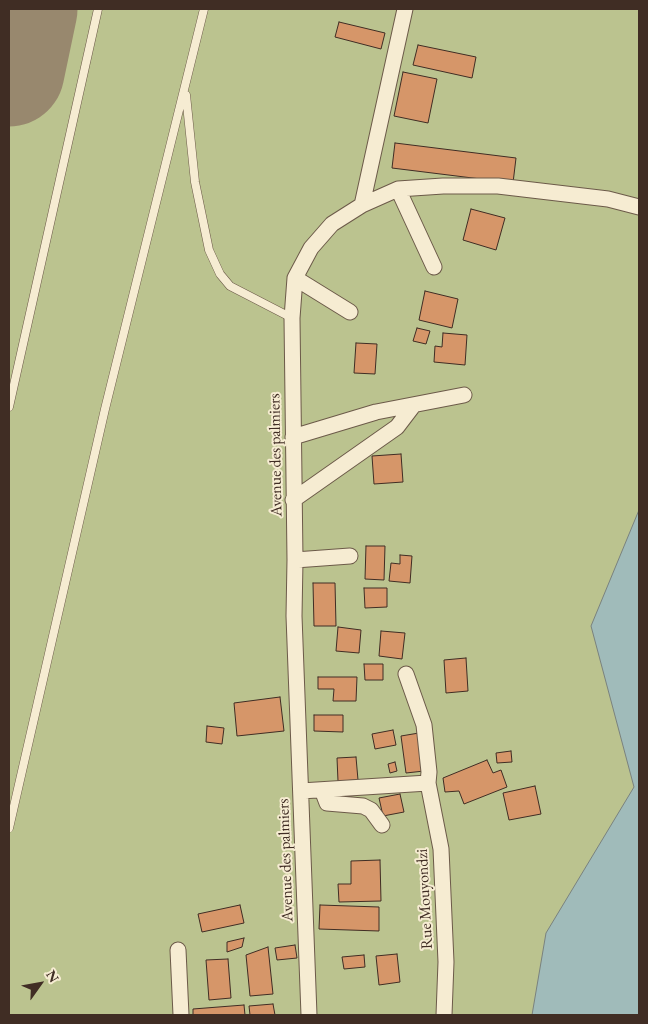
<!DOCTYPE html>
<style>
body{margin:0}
#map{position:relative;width:648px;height:1024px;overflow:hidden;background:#f1e2b9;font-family:"EB Garamond",serif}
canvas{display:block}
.frame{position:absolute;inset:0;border:10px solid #402d24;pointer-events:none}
.north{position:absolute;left:15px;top:959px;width:50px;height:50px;-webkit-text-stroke:4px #f6ecd2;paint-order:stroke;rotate:58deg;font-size:14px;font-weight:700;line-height:20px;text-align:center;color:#402d24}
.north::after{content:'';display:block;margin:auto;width:18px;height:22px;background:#402d24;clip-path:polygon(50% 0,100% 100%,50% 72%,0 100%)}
</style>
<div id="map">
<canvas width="648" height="1024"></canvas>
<div class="frame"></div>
<div class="north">N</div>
</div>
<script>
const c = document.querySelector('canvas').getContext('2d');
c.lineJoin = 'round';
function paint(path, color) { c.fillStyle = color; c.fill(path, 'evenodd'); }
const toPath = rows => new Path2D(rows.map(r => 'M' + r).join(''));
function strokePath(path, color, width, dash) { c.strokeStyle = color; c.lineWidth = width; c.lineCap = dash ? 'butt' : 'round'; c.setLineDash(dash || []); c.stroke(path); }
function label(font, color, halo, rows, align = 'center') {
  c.font = font + ' "EB Garamond",serif'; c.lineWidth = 4; c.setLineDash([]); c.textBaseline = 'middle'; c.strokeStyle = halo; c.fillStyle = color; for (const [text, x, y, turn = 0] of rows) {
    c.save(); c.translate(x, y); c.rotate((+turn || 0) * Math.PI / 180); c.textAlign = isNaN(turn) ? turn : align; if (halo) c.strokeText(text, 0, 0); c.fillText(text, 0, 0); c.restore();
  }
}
paint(toPath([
 [9,9,639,9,639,1015,9,1015]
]), '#bbc38f');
const water = toPath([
 [639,510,639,1015,532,1015,546,933,634,787,591,626,639,510]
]);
paint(water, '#a0bbba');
strokePath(water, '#7a827e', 1);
strokePath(toPath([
 [9,71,22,9]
]), '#98886e', 111);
const building = toPath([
 [339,22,385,33,381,49,335,37,339,22],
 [418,45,476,57,472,78,413,65,418,45],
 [403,72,437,79,428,123,394,116,403,72],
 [395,143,516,158,513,183,392,168,395,143],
 [471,209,505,218,496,250,463,240,471,209],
 [425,291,458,299,452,328,419,320,425,291],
 [417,328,430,331,426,344,413,341,417,328],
 [443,333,467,335,465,365,434,362,435,346,442,347,443,333],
 [356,343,377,344,375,374,354,373,356,343],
 [401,454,403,482,374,484,372,456,401,454],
 [366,546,385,546,384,580,365,579,366,546],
 [400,555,412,556,410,583,389,581,391,563,400,564,400,555],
 [313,583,335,583,336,626,314,626,313,583],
 [364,588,387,588,387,607,365,608,364,588],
 [338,627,361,630,359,653,336,651,338,627],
 [381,631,405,633,402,659,379,656,381,631],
 [466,658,468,691,446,693,444,660,466,658],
 [364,664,383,664,383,680,365,680,364,664],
 [318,677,357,677,356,701,333,701,334,689,318,689,318,677],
 [280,697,284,731,237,736,234,703,280,697],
 [314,715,343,715,343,732,314,731,314,715],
 [207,726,224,728,222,744,206,742,207,726],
 [393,730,396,745,375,749,372,734,393,730],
 [419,733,424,771,406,773,401,736,419,733],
 [511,751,512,762,497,763,496,753,511,751],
 [356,757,358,780,338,781,337,758,356,757],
 [487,760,493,773,501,770,507,787,464,804,459,791,445,792,443,778,487,760],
 [395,762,397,771,390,773,388,764,395,762],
 [535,786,541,814,509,820,503,793,535,786],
 [400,794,404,812,383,816,379,798,400,794],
 [380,860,381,901,339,902,338,884,351,884,351,861,380,860],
 [240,905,244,923,202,932,198,914,240,905],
 [320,905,379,907,379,931,319,929,320,905],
 [244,938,242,947,227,952,227,942,244,938],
 [295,945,297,958,277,960,275,948,295,945],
 [268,947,273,994,250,996,246,955,268,947],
 [397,954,400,982,379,985,376,956,397,954],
 [364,955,365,967,344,969,342,957,364,955],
 [228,959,231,998,209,1000,206,960,228,959],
 [273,1004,275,1015,250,1015,249,1006,273,1004],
 [244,1005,245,1015,193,1015,193,1009,244,1005]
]);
paint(building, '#d69669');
strokePath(building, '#402d24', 1);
const service = toPath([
 [186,95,195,182,209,250,220,274,230,286,292,318],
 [9,407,98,9],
 [9,828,105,409,204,9]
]);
const minor = toPath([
 [398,189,434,267],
 [362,205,405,9],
 [295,278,350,312],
 [293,437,376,412,464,395],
 [293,500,397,427,413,406],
 [295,560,350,556],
 [406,674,424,725,429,772,428,783,441,849,446,962,444,1015],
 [322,790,327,803,363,806,371,810,382,825],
 [301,791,428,783],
 [178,950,181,1015],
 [309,1015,294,616,295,560,292,318,295,278,311,248,332,224,362,205,398,189,443,186,498,186,608,199,639,207]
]);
strokePath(service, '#6c5a49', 9);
strokePath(minor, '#6c5a49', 17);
strokePath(service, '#f6ecd2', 8);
strokePath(minor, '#f6ecd2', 15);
label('16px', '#402d24', '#f6ecd2', [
 ["Avenue des palmiers",276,455,-91],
 ["Avenue des palmiers",286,860,-92],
 ["Rue Mouyondzi",425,899,-93]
]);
</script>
